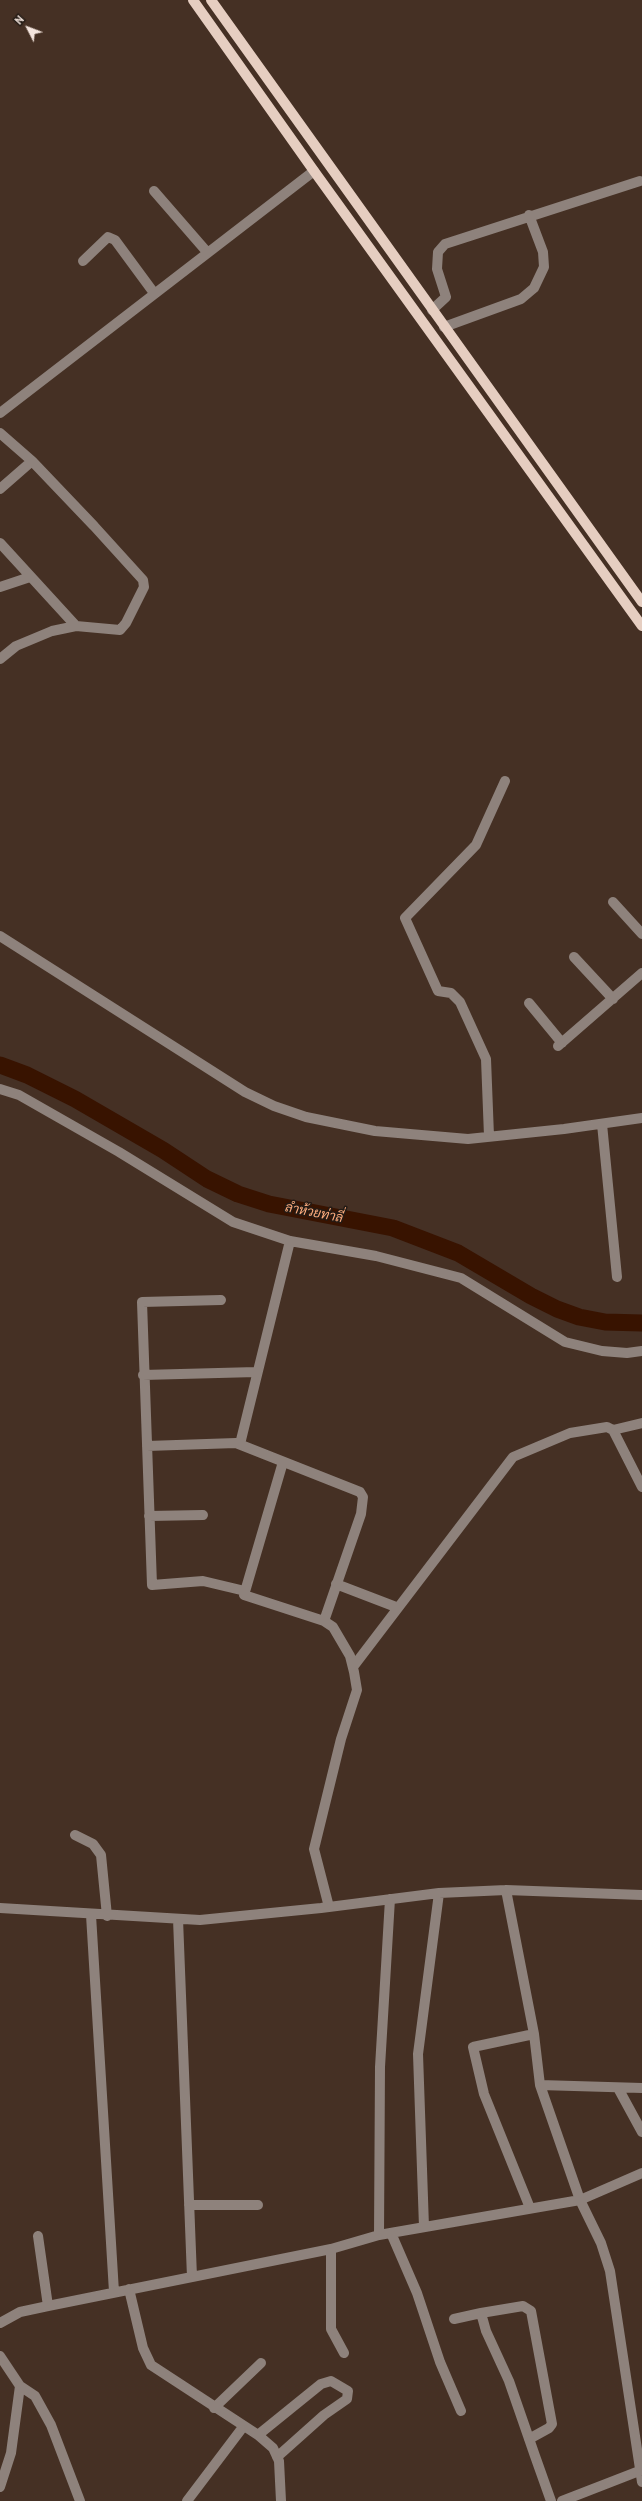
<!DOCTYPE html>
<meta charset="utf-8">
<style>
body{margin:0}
#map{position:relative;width:642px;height:2501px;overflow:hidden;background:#453024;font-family:"PT Sans",sans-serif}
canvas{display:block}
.north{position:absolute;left:8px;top:8px;width:40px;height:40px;-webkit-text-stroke:3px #241b15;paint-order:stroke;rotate:312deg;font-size:11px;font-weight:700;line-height:16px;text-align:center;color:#f5e6df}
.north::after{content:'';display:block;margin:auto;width:14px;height:18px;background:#f5e6df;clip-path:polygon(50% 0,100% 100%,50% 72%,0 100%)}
</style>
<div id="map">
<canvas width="642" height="2501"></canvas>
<div class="north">N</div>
</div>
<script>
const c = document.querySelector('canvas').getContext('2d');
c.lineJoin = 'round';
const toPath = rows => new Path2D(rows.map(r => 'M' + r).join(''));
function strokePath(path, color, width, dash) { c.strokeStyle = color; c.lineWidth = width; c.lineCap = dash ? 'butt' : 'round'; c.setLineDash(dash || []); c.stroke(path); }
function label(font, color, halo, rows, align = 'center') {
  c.font = font + ' "PT Sans",Sarabun,sans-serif'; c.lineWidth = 3; c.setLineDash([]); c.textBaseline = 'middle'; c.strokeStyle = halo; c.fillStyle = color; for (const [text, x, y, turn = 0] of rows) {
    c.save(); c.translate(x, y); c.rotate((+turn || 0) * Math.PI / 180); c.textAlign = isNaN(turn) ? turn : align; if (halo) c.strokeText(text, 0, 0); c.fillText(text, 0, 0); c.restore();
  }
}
strokePath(toPath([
 [0,1065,27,1075,75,1099,163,1150,207,1179,238,1194,269,1204,393,1228,458,1253,531,1296,557,1309,579,1317,605,1322,642,1323]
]), '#381300', 17);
strokePath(toPath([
 [154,191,207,252],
 [83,261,108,237,115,240,154,293],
 [432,310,446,297,437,269,438,252,445,244,640,181],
 [444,327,521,299,534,288,544,267,543,252,529,215],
 [0,413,314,171],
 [0,433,32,461,94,526,143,580,144,587,126,623,120,630,76,626,52,631,16,646,0,659],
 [0,489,32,461],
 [0,543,76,626],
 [0,587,30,577],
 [613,902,642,934],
 [0,936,245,1092,274,1106,306,1117,375,1131,468,1139,564,1129,642,1118],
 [574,957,613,999],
 [529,1003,562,1043],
 [558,1046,642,973],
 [0,1089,19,1095,119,1152,233,1222,290,1241,376,1256,461,1278,565,1342,602,1351,627,1353,642,1351],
 [602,1124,617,1277],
 [489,1136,486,1059,460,1002,451,993,438,991,405,918,476,845,505,781],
 [221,1300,142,1302,152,1585,203,1581,245,1591],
 [143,1375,256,1372],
 [642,1423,613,1430,642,1487],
 [240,1444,290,1241],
 [147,1446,236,1443,360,1492,363,1497,361,1514,324,1621],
 [283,1462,244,1595,324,1621,333,1627,350,1656,354,1672,357,1690,341,1739,314,1849,329,1907],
 [149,1516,203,1515],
 [336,1584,396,1607],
 [353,1667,513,1457,570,1433,607,1427,613,1430],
 [75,1835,93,1844,101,1855,107,1916],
 [506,1890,534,2034,540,2085,580,2200,601,2243,610,2271,642,2482],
 [0,1908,200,1920,321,1908,439,1893,506,1890,642,1895],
 [91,1915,114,2292],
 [178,1919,192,2277],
 [540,2085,642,2088],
 [618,2088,642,2132],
 [189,2205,258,2205],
 [530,2208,484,2094,473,2047,534,2034],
 [424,2227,418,2054,439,1893],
 [391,2233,417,2293,440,2362,461,2411],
 [379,2235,380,2067,390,1899],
 [38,2236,48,2306],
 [331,2249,331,2329,344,2353],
 [129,2289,143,2348,151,2365,258,2435,273,2448,279,2461,281,2501],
 [454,2319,481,2313],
 [0,2323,20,2312,48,2306,331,2249,379,2235,580,2200,642,2173],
 [0,2356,20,2386,35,2396,51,2425,80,2501],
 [214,2408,261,2363],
 [258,2435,321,2384,331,2381,348,2391,347,2399,324,2415,277,2457],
 [529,2439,549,2428,552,2424,531,2311,523,2306,481,2313,486,2331,509,2381,535,2456,551,2501],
 [0,2487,11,2453,20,2386],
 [187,2501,243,2427],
 [562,2501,642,2470]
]), '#8e827c', 10);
strokePath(toPath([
 [193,0,314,171,642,626],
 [211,0,642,602]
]), '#e6cec1', 10);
label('italic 13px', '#feac7d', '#241b15', [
 ["ลำห้วยท่าลี่",314,1213,11]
]);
</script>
